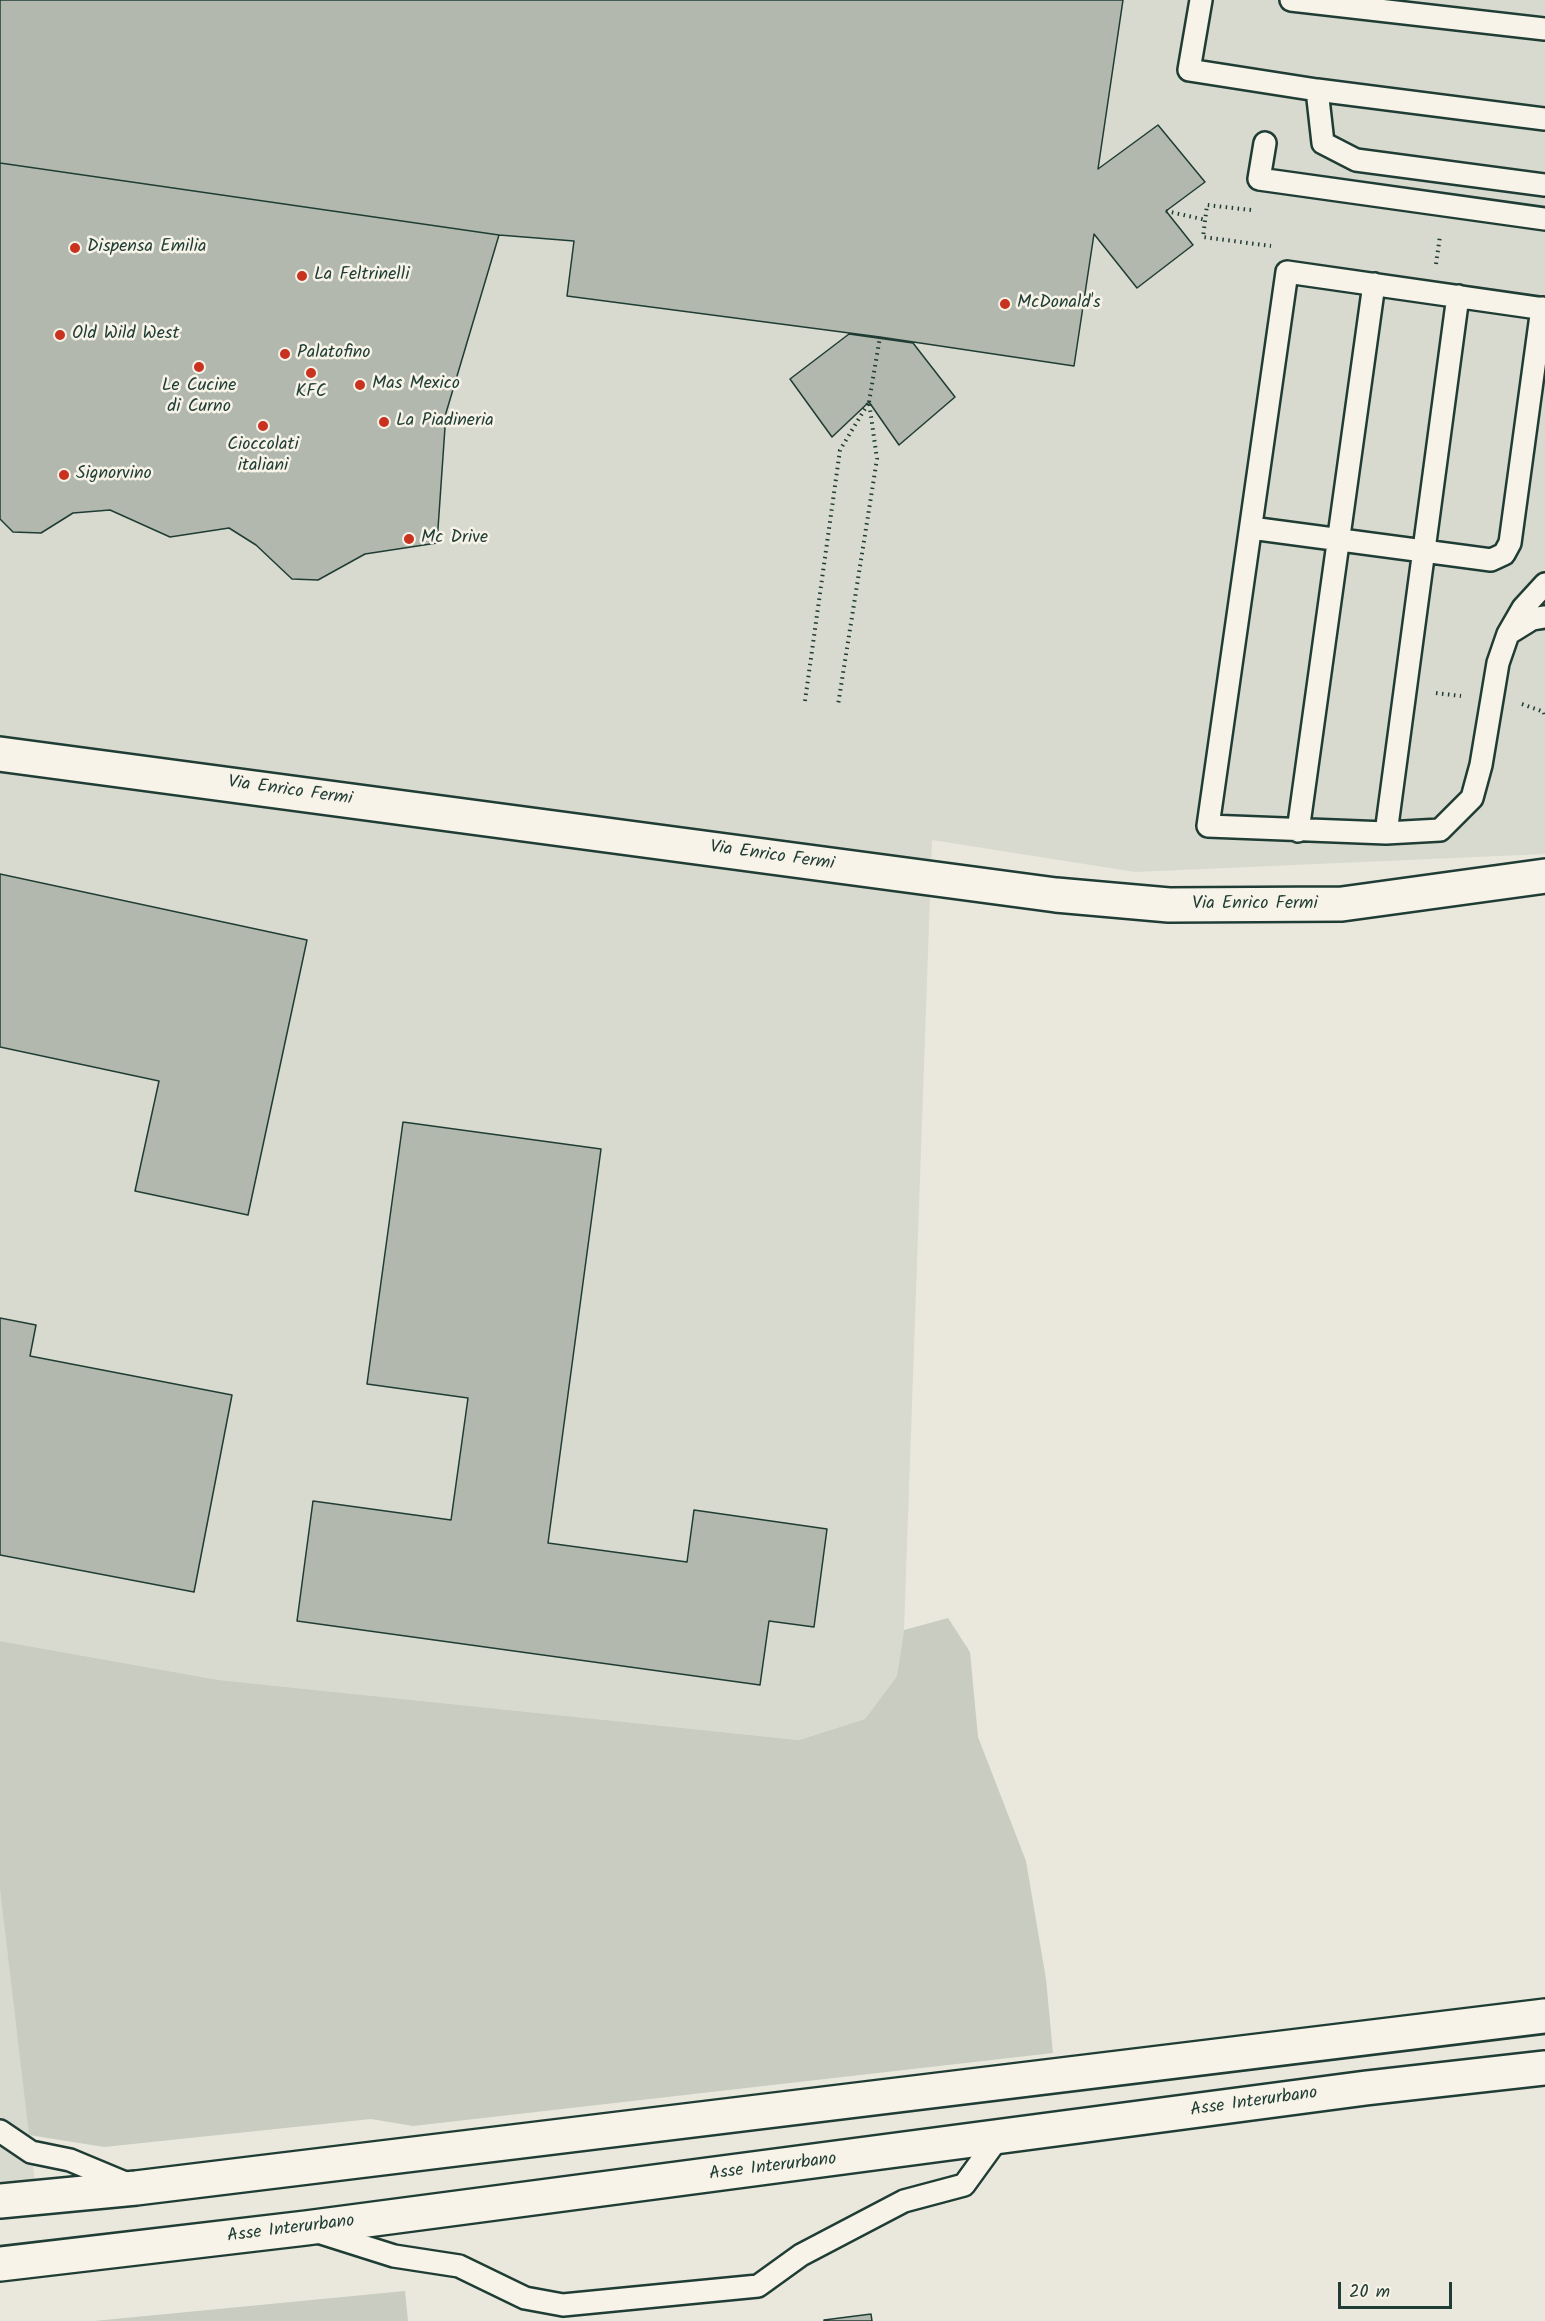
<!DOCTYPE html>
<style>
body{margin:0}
#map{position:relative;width:1545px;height:2321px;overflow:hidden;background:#eae8dd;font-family:Kalam,sans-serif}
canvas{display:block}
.scale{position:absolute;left:1338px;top:2282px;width:114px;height:27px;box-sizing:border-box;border:3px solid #1f3d34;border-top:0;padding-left:8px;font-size:18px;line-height:21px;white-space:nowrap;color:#1f3d34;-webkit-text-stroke:4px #f7f3e8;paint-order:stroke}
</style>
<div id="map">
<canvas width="1545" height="2321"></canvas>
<div class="scale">20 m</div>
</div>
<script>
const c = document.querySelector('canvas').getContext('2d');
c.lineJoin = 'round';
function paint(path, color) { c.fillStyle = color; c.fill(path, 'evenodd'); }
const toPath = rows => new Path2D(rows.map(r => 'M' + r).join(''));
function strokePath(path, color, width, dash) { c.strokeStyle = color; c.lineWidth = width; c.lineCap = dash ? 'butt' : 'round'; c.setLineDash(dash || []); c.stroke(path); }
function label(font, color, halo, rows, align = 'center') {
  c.font = font + ' Kalam,sans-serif'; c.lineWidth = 5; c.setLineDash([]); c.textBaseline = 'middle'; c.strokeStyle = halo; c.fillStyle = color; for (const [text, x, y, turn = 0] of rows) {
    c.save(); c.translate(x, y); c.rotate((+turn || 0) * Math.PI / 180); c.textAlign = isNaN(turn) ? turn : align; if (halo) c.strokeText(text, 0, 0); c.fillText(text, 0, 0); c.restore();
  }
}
paint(toPath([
 [0,0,1545,0,1545,854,1135,872,932,840,904,1630,897,1676,865,1719,799,1740,219,1680,0,1641],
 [0,1890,35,2182,0,2186]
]), '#d9dacf');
paint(toPath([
 [948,1618,970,1652,978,1737,1026,1861,1046,1979,1053,2053,413,2126,371,2119,104,2147,29,2135,0,1890,0,1641,219,1680,799,1740,865,1719,897,1676,904,1630],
 [405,2291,408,2321,94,2321]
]), '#c8ccc1');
const building = toPath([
 [0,0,1123,0,1098,169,1158,125,1205,182,1166,211,1193,245,1137,288,1094,234,1074,366,880,337,567,296,574,241,499,235,0,163,0,0],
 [0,163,499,235,446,413,437,543,365,554,318,580,292,579,256,545,229,528,170,537,110,510,73,513,41,533,13,532,0,519,0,163],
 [849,334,913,343,955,397,899,445,869,402,832,437,790,379,849,334],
 [0,874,307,940,248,1215,135,1191,159,1081,0,1047,0,874],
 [403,1122,601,1149,548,1543,687,1562,694,1510,827,1529,814,1627,769,1621,760,1685,297,1621,313,1501,451,1520,468,1398,367,1384,403,1122],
 [0,1318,36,1325,30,1356,232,1395,194,1592,0,1555,0,1318],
 [871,2314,872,2321,824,2321,824,2320,871,2314]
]);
paint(building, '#b2b8ae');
strokePath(building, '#1f3d34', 1.5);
const service = toPath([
 [1201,0,1189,70,1317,90,1323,143,1356,160,1545,185],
 [1291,0,1545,29],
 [1317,90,1545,119],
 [1265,143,1259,179,1545,219],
 [1545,309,1287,272,1208,826,1386,833,1440,830,1472,798,1481,765,1498,663,1508,634,1523,608,1545,584],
 [1251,528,1491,560,1504,554,1510,543,1542,308],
 [1511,632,1532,619,1545,617],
 [1298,831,1374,284],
 [1386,833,1458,296],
 [0,2131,31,2152,70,2160,130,2185],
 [315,2231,394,2256,459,2266,525,2298,563,2305,758,2286,801,2255,904,2201,964,2185,998,2138]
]);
const tertiary = toPath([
 [0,754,1056,895,1169,905,1342,904,1545,876]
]);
const trunk = toPath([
 [0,2201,136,2188,1545,2016],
 [0,2264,306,2228,1366,2088,1545,2068]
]);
strokePath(service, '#1f3d34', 26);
strokePath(tertiary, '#1f3d34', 38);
strokePath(trunk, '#1f3d34', 38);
strokePath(toPath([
 [1251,210,1207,205,1203,237,1271,246],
 [1166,211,1206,220],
 [1436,264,1440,236],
 [869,402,880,337],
 [1436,693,1461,696],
 [805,701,840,450,869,402,877,459,838,705],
 [1522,704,1544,712,1545,718]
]), '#1f3d34', 4, [1.5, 4.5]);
strokePath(service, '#f7f3e8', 21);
strokePath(tertiary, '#f7f3e8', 33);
strokePath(trunk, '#f7f3e8', 33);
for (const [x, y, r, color] of [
 [75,248,6,"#c8321e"],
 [302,276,6,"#c8321e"],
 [1005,304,6,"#c8321e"],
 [60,335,6,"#c8321e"],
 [285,354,6,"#c8321e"],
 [199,367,6,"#c8321e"],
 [311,373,6,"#c8321e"],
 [360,385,6,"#c8321e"],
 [384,422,6,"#c8321e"],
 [263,426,6,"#c8321e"],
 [64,475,6,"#c8321e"],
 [409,539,6,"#c8321e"]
]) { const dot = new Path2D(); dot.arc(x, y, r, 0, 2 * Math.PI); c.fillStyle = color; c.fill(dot); strokePath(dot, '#f7f3e8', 2); }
label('18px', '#1f3d34', '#f7f3e8', [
 ["Dispensa Emilia",87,248],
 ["La Feltrinelli",314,276],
 ["McDonald's",1017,304],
 ["Old Wild West",72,335],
 ["Palatofino",297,354],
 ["Mas Mexico",372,385],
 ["Le Cucine",199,387,"center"],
 ["di Curno",199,408,"center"],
 ["KFC",311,393,"center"],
 ["La Piadineria",396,422],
 ["Cioccolati",263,446,"center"],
 ["italiani",263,467,"center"],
 ["Signorvino",76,475],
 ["Mc Drive",421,539]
], 'left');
label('18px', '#1f3d34', '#f7f3e8', [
 ["Via Enrico Fermi",290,792,8],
 ["Via Enrico Fermi",772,857,8],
 ["Via Enrico Fermi",1255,905],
 ["Asse Interurbano",1254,2103,-8],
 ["Asse Interurbano",773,2168,-7],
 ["Asse Interurbano",291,2230,-7]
]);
</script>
